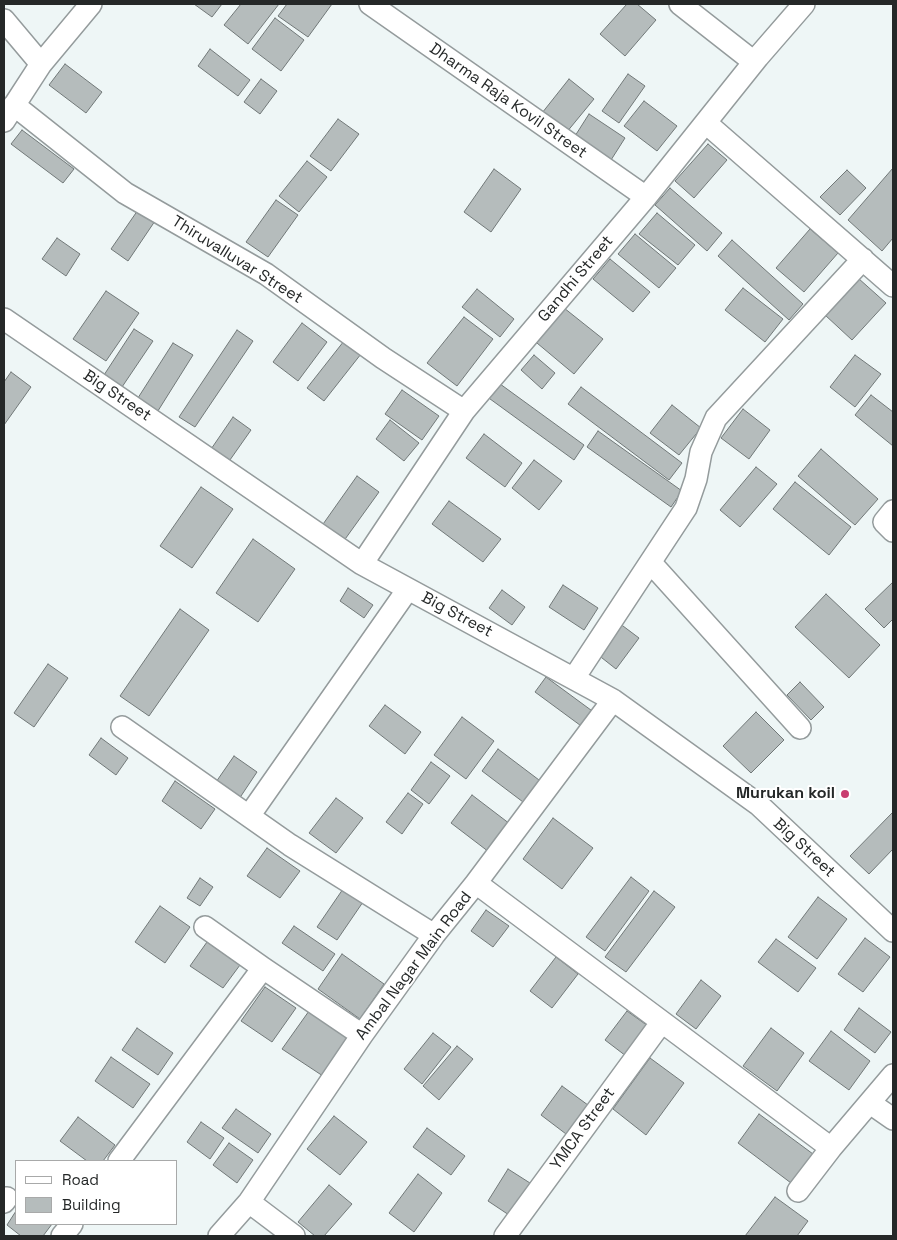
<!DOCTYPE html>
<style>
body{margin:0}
#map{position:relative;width:897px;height:1240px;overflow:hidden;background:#eef6f6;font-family:"Space Grotesk",sans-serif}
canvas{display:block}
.frame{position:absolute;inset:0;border:5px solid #252828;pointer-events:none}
.legend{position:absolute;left:15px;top:1160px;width:162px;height:65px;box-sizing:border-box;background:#fff;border:1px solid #a8a9a9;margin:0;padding:6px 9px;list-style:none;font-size:15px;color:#252828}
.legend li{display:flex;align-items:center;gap:10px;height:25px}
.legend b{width:25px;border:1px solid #a8a9a9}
</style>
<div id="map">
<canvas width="897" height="1240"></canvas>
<div class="frame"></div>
<ul class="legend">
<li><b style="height:6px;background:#fff"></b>Road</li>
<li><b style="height:14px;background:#b5bcbc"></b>Building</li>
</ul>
</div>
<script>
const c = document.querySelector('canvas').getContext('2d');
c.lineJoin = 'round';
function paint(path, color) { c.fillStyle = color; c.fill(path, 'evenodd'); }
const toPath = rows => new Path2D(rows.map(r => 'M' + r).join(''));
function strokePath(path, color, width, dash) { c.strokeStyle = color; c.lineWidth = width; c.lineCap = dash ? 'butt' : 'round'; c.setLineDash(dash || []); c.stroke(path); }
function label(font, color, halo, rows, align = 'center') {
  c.font = font + ' "Space Grotesk",sans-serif'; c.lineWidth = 4; c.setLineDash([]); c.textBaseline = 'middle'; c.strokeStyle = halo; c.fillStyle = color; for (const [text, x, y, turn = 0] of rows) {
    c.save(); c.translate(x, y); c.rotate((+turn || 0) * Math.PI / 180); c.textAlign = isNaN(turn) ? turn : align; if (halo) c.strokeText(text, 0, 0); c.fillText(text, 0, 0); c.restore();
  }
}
const building = toPath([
 [194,4,222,4,212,17,194,4],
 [241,4,279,4,248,44,224,25,241,4],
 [287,4,332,4,308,37,278,16,287,4],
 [627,4,637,4,656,20,625,56,600,34,627,4],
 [275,18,304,40,281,71,252,49,275,18],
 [210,49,250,80,238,96,198,66,210,49],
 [65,64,102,92,86,113,49,85,65,64],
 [628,74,645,86,619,123,602,111,628,74],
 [261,79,277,91,260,114,244,102,261,79],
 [569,79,594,99,566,133,542,113,569,79],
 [644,101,677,126,657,151,624,126,644,101],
 [589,114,625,138,611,160,575,136,589,114],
 [338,119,359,134,331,171,310,156,338,119],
 [22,130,74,169,63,183,11,144,22,130],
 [708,144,727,160,694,198,675,181,708,144],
 [307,161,327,177,299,212,279,196,307,161],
 [893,168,893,238,882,251,848,220,893,168],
 [494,169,521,189,491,232,464,212,494,169],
 [847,170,866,188,840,215,820,197,847,170],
 [670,188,722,233,707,251,655,205,670,188],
 [276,200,298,215,268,257,246,242,276,200],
 [138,210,155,221,128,261,111,249,138,210],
 [657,213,695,245,678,265,639,234,657,213],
 [810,229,838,253,804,292,776,268,810,229],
 [635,234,676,268,659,288,618,254,635,234],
 [57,238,80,254,66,276,42,259,57,238],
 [732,240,803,304,789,320,718,256,732,240],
 [610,259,650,292,633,312,593,279,610,259],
 [858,278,886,303,852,340,825,315,858,278],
 [743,288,783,319,765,342,725,310,743,288],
 [477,289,514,319,500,337,462,307,477,289],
 [106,291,139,313,106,361,73,339,106,291],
 [559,304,603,339,574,374,531,338,559,304],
 [464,317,493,339,457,386,427,363,464,317],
 [302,323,327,342,298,381,273,362,302,323],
 [134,329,153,341,122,387,104,375,134,329],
 [237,330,253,341,195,427,179,417,237,330],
 [344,341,361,354,324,401,307,388,344,341],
 [173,343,193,355,156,414,136,401,173,343],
 [534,355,555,373,542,389,521,370,534,355],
 [855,355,881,374,855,407,830,387,855,355],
 [11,372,31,387,4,425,4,382,11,372],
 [496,381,584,445,574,460,486,396,496,381],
 [581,387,682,463,669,480,568,404,581,387],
 [402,390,439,416,422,440,385,414,402,390],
 [871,395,893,412,893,446,855,415,871,395],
 [672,405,701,428,679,455,650,433,672,405],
 [743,409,770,430,749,459,721,438,743,409],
 [233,417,251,430,225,467,207,455,233,417],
 [390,420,419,443,404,461,376,439,390,420],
 [598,431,682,491,671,507,587,447,598,431],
 [484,434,522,463,505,487,466,458,484,434],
 [821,449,878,499,855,525,798,476,821,449],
 [534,460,562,481,539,510,512,488,534,460],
 [756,467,777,484,740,527,720,510,756,467],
 [357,476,379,492,343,542,321,527,357,476],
 [795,482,851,527,829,555,773,509,795,482],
 [201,487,233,509,192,568,160,546,201,487],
 [449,501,501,539,483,562,432,524,449,501],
 [253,539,295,569,258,622,216,593,253,539],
 [893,582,893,619,884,628,865,609,893,582],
 [563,585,598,608,584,630,549,607,563,585],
 [348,588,373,605,364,618,340,601,348,588],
 [502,590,525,607,512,625,489,608,502,590],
 [826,594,880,645,849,678,795,627,826,594],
 [180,609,209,630,149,716,120,696,180,609],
 [619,623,639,638,616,669,597,654,619,623],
 [48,664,68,678,34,727,14,713,48,664],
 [546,677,599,716,588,731,535,692,546,677],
 [800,682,824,707,811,720,787,695,800,682],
 [385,705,421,732,405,754,369,726,385,705],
 [756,712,784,740,751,773,723,746,756,712],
 [462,717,494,741,466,779,434,755,462,717],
 [101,738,128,758,116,775,89,755,101,738],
 [498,749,543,783,527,805,482,771,498,749],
 [234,756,257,772,239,799,216,782,234,756],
 [431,762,450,776,429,804,411,790,431,762],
 [175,781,215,809,201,829,162,801,175,781],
 [408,793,423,804,402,834,386,822,408,793],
 [472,795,510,824,489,852,451,823,472,795],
 [336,798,363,818,336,853,309,833,336,798],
 [893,812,893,849,869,874,850,856,893,812],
 [553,818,593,848,562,889,523,859,553,818],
 [267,848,300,871,280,898,247,876,267,848],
 [631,877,649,891,605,951,586,937,631,877],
 [200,878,213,887,200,906,187,898,200,878],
 [343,889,363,902,337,940,317,927,343,889],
 [654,891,675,907,626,972,605,957,654,891],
 [818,897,847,919,817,959,788,937,818,897],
 [160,906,190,927,165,963,135,942,160,906],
 [486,910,509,926,493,947,471,931,486,910],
 [294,926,335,954,323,971,282,943,294,926],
 [865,938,890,957,863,992,838,974,865,938],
 [776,939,816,968,798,992,758,962,776,939],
 [207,942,240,965,223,988,190,966,207,942],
 [342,954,384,984,360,1019,318,989,342,954],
 [556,957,578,974,552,1008,530,991,556,957],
 [701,980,721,996,696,1029,676,1014,701,980],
 [265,987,296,1008,272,1042,241,1021,265,987],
 [859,1008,891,1032,875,1053,844,1030,859,1008],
 [309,1011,352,1041,326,1078,282,1049,309,1011],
 [627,1011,648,1026,626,1056,605,1040,627,1011],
 [137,1028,173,1053,158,1075,122,1050,137,1028],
 [771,1028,804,1053,777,1091,743,1066,771,1028],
 [831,1031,870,1061,849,1090,809,1061,831,1031],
 [433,1033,451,1047,422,1084,404,1069,433,1033],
 [457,1046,473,1059,439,1100,423,1086,457,1046],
 [111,1057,150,1084,133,1108,95,1081,111,1057],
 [650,1058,684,1083,646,1135,613,1109,650,1058],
 [562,1086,592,1108,570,1137,541,1115,562,1086],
 [236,1109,271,1134,258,1153,222,1128,236,1109],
 [759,1114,813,1154,791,1183,738,1143,759,1114],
 [334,1116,367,1142,340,1175,307,1149,334,1116],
 [78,1117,115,1145,103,1161,87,1161,60,1141,78,1117],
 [201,1122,224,1138,210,1159,187,1142,201,1122],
 [427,1128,465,1156,451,1175,413,1147,427,1128],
 [229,1143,253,1160,237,1183,213,1165,229,1143],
 [508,1169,530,1183,509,1215,488,1201,508,1169],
 [418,1174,442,1193,414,1232,389,1213,418,1174],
 [329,1185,352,1204,324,1236,315,1236,298,1222,329,1185],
 [775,1197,808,1221,797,1236,745,1236,775,1197],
 [16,1211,16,1224,52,1224,43,1236,21,1236,7,1225,16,1211]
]);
paint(building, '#b5bcbc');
strokePath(building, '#717878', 1);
const minor = toPath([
 [370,4,646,197],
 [680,4,754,62],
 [4,20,41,64],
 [14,105,125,193,266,274,383,358,464,411],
 [4,121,41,64,91,4],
 [706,123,893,286],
 [4,319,362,564,613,700,759,805,893,931],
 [893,511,884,522,893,531],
 [651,563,800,728],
 [362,564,464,411,646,197,758,57,804,4],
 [574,678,686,508,696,479,701,452,716,418,863,259],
 [122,727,290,845,434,935],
 [249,816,408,589],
 [476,883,831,1148],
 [205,927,263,968,362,1035],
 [870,1103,893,1119],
 [119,1161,263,968],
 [798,1191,831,1148,893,1075],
 [4,1202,7,1198],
 [249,1202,294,1236],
 [62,1236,72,1224],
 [219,1236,249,1202,362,1035,434,935,476,883,613,700],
 [505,1236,661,1023]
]);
strokePath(minor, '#949b9c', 24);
strokePath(minor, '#fff', 21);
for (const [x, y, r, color] of [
 [845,794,5,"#c93d6f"]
]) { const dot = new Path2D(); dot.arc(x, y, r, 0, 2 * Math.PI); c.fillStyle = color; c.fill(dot); strokePath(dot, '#fff', 2); }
label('16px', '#252828', '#fff', [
 ["Dharma Raja Kovil Street",508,101,35],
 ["Thiruvalluvar Street",237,260,32],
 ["Gandhi Street",576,279,-50],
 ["Big Street",117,396,34],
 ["Big Street",457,615,28],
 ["Big Street",804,848,43],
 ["Ambal Nagar Main Road",414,966,-53],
 ["YMCA Street",583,1129,-54]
]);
label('bold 16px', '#252828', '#fff', [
 ["Murukan koil",835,794]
], 'right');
</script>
